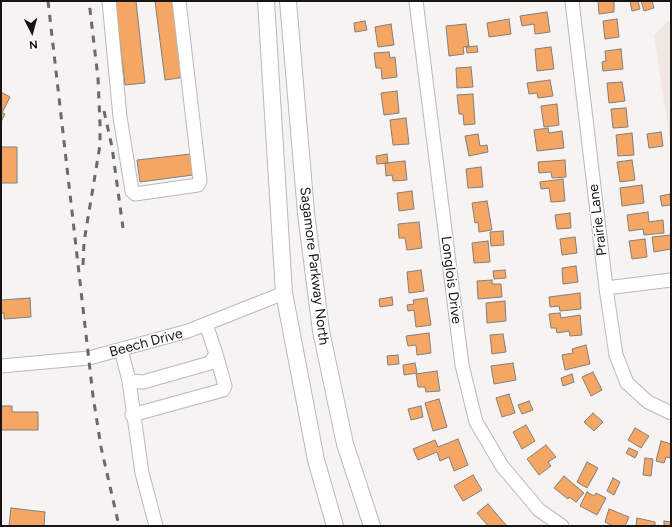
<!DOCTYPE html>
<style>
body{margin:0}
#map{position:relative;width:672px;height:527px;overflow:hidden;background:#f6f3f2;font-family:Figtree,sans-serif}
canvas{display:block}
.frame{position:absolute;inset:0;border:2px solid #161414;pointer-events:none}
.north{position:absolute;left:12px;top:12px;width:40px;height:40px;-webkit-text-stroke:3px #fff;paint-order:stroke;rotate:174deg;font-size:11px;font-weight:700;line-height:16px;text-align:center;color:#161414}
.north::after{content:'';display:block;margin:auto;width:14px;height:18px;background:#161414;clip-path:polygon(50% 0,100% 100%,50% 72%,0 100%)}
</style>
<div id="map">
<canvas width="672" height="527"></canvas>
<div class="frame"></div>
<div class="north">N</div>
</div>
<script>
const c = document.querySelector('canvas').getContext('2d');
c.lineJoin = 'round';
function paint(path, color) { c.fillStyle = color; c.fill(path, 'evenodd'); }
const toPath = rows => new Path2D(rows.map(r => 'M' + r).join(''));
function strokePath(path, color, width, dash) { c.strokeStyle = color; c.lineWidth = width; c.lineCap = dash ? 'butt' : 'round'; c.setLineDash(dash || []); c.stroke(path); }
function label(font, color, halo, rows, align = 'center') {
  c.font = font + ' Figtree,sans-serif'; c.lineWidth = 3; c.setLineDash([]); c.textBaseline = 'middle'; c.strokeStyle = halo; c.fillStyle = color; for (const [text, x, y, turn = 0] of rows) {
    c.save(); c.translate(x, y); c.rotate((+turn || 0) * Math.PI / 180); c.textAlign = isNaN(turn) ? turn : align; if (halo) c.strokeText(text, 0, 0); c.fillText(text, 0, 0); c.restore();
  }
}
paint(toPath([
 [671,19,671,148,654,35]
]), '#f1e6e1');
const building = toPath([
 [115,1,136,1,145,83,125,85,115,1],
 [155,1,176,1,186,77,165,80,155,1],
 [598,1,614,1,614,12,599,14,598,1],
 [630,1,638,1,640,9,632,11,630,1],
 [641,1,652,1,654,8,644,11,641,1],
 [547,12,550,32,535,34,534,24,522,26,520,16,547,12],
 [509,19,511,34,489,37,487,23,509,19],
 [617,19,619,37,605,39,603,21,617,19],
 [365,21,367,30,355,32,354,23,365,21],
 [391,24,394,45,378,47,375,27,391,24],
 [466,24,469,46,463,47,464,54,449,56,446,26,466,24],
 [477,46,478,52,467,53,466,47,477,46],
 [551,47,554,69,537,71,535,49,551,47],
 [621,49,623,69,603,71,602,62,606,61,605,51,621,49],
 [389,52,390,58,395,57,397,77,382,79,381,68,376,68,374,53,389,52],
 [471,67,473,87,457,88,456,68,471,67],
 [550,80,553,96,538,98,537,93,529,94,527,83,550,80],
 [622,82,625,101,609,103,607,83,622,82],
 [397,91,399,113,384,115,381,93,397,91],
 [1,92,10,97,2,113,5,114,1,122,1,92],
 [473,94,475,124,464,125,463,114,459,114,457,95,473,94],
 [557,104,559,125,544,127,541,106,557,104],
 [626,108,628,127,613,128,611,109,626,108],
 [406,118,409,144,393,145,390,120,406,118],
 [548,128,549,133,562,131,564,148,537,151,534,130,548,128],
 [661,132,663,146,649,148,647,134,661,132],
 [632,133,634,155,618,156,616,135,632,133],
 [478,134,480,146,487,145,488,152,469,156,465,136,478,134],
 [1,147,17,147,17,183,1,183,1,147],
 [191,154,193,175,140,182,137,160,191,154],
 [387,154,388,163,377,164,376,156,387,154],
 [565,160,566,177,552,178,551,172,539,173,538,162,565,160],
 [632,160,635,180,620,182,617,162,632,160],
 [405,161,407,180,393,181,392,175,386,176,385,163,405,161],
 [481,167,483,187,468,188,466,169,481,167],
 [563,179,565,201,551,202,549,188,541,189,540,182,563,179],
 [642,185,644,203,622,206,620,188,642,185],
 [412,191,414,209,399,211,397,193,412,191],
 [670,194,671,205,662,206,660,196,670,194],
 [487,201,492,230,479,232,478,222,475,223,472,203,487,201],
 [648,212,649,222,663,220,664,233,644,235,643,229,629,231,627,215,648,212],
 [570,213,571,228,557,229,555,215,570,213],
 [419,222,422,248,407,250,405,238,399,238,398,224,419,222],
 [503,231,504,245,491,246,490,232,503,231],
 [671,235,671,249,654,252,652,237,671,235],
 [575,237,577,253,562,255,560,239,575,237],
 [645,239,647,257,632,259,629,241,645,239],
 [488,241,490,262,474,263,472,243,488,241],
 [576,266,578,282,563,284,562,268,576,266],
 [421,270,424,291,409,293,407,272,421,270],
 [505,270,506,278,494,279,493,271,505,270],
 [492,280,492,284,501,284,502,297,478,299,477,281,492,280],
 [580,293,581,309,560,311,559,306,550,307,549,297,580,293],
 [392,297,393,305,380,307,379,299,392,297],
 [30,298,31,317,4,319,4,313,1,313,1,300,30,298],
 [427,298,431,325,416,327,414,310,408,311,407,305,414,304,413,300,427,298],
 [505,301,506,321,487,323,486,303,505,301],
 [560,313,561,318,580,315,582,335,570,336,569,331,557,333,556,328,551,328,549,314,560,313],
 [429,333,431,353,417,355,416,345,408,346,406,336,429,333],
 [503,334,506,352,492,354,490,335,503,334],
 [586,345,590,364,565,370,562,355,573,353,572,349,586,345],
 [398,355,399,364,388,365,387,356,398,355],
 [415,363,417,373,404,375,403,365,415,363],
 [513,363,516,380,494,384,491,366,513,363],
 [437,371,440,391,426,392,425,387,418,387,416,374,437,371],
 [593,372,602,390,591,396,582,377,593,372],
 [572,374,574,382,563,386,561,378,572,374],
 [509,394,515,413,502,417,496,398,509,394],
 [439,399,447,427,433,431,425,403,439,399],
 [529,401,533,410,522,414,518,405,529,401],
 [1,406,12,406,12,412,38,412,38,430,1,430,1,406],
 [421,406,423,417,411,420,408,409,421,406],
 [593,413,603,422,594,431,584,422,593,413],
 [526,425,535,441,522,449,513,432,526,425],
 [635,428,649,436,641,448,628,440,635,428],
 [458,439,468,465,454,471,449,457,440,461,437,452,418,460,413,449,435,440,438,447,458,439],
 [661,441,671,444,671,458,666,457,664,463,656,461,661,441],
 [546,445,556,457,548,462,551,466,539,475,527,459,546,445],
 [629,448,638,452,635,458,626,453,629,448],
 [645,458,653,459,651,476,643,475,645,458],
 [587,462,598,468,587,488,577,482,587,462],
 [473,475,482,490,463,501,454,486,473,475],
 [564,476,584,493,576,502,569,497,568,499,554,488,564,476],
 [613,478,620,482,614,495,607,491,613,478],
 [587,492,594,496,596,493,606,498,597,515,580,506,587,492],
 [488,504,506,525,505,526,488,526,477,513,488,504],
 [11,508,45,512,44,526,9,526,11,508],
 [609,509,629,517,625,526,613,526,605,522,609,509],
 [637,518,655,522,655,526,636,526,637,518],
 [664,521,671,522,671,526,664,526,664,521]
]);
paint(building, '#f4a662');
strokePath(building, '#817f7d', 1);
const minor = toPath([
 [109,1,120,117,132,191,135,194,198,185,200,181,179,1],
 [416,1,462,365,476,422,502,466,539,510,562,526],
 [572,1,606,288,616,355,627,383,648,402,671,413],
 [606,288,671,280],
 [121,349,129,381,142,473,156,526],
 [1,366,89,358,188,331,284,293],
 [129,381,143,382,210,363,216,354,206,324],
 [132,415,223,390,225,386,216,354]
]);
const major = toPath([
 [266,1,284,293,316,460,335,526],
 [288,1,306,213,321,331,345,444,372,526]
]);
strokePath(minor, '#bbb8b7', 15);
strokePath(major, '#bbb8b7', 18);
strokePath(minor, '#fff', 13);
strokePath(major, '#fff', 16);
strokePath(toPath([
 [48,1,93,396,101,447,119,526],
 [104,111,112,147,123,228],
 [83,265,84,242,100,145,100,124,98,78,89,1]
]), '#6c6969', 3, [7, 7]);
label('14px', '#161414', '#fff', [
 ["Prairie Lane",598,220,-97],
 ["Sagamore Parkway North",314,266,83],
 ["Longlois Drive",451,280,83],
 ["Beech Drive",146,343,-15]
]);
</script>
